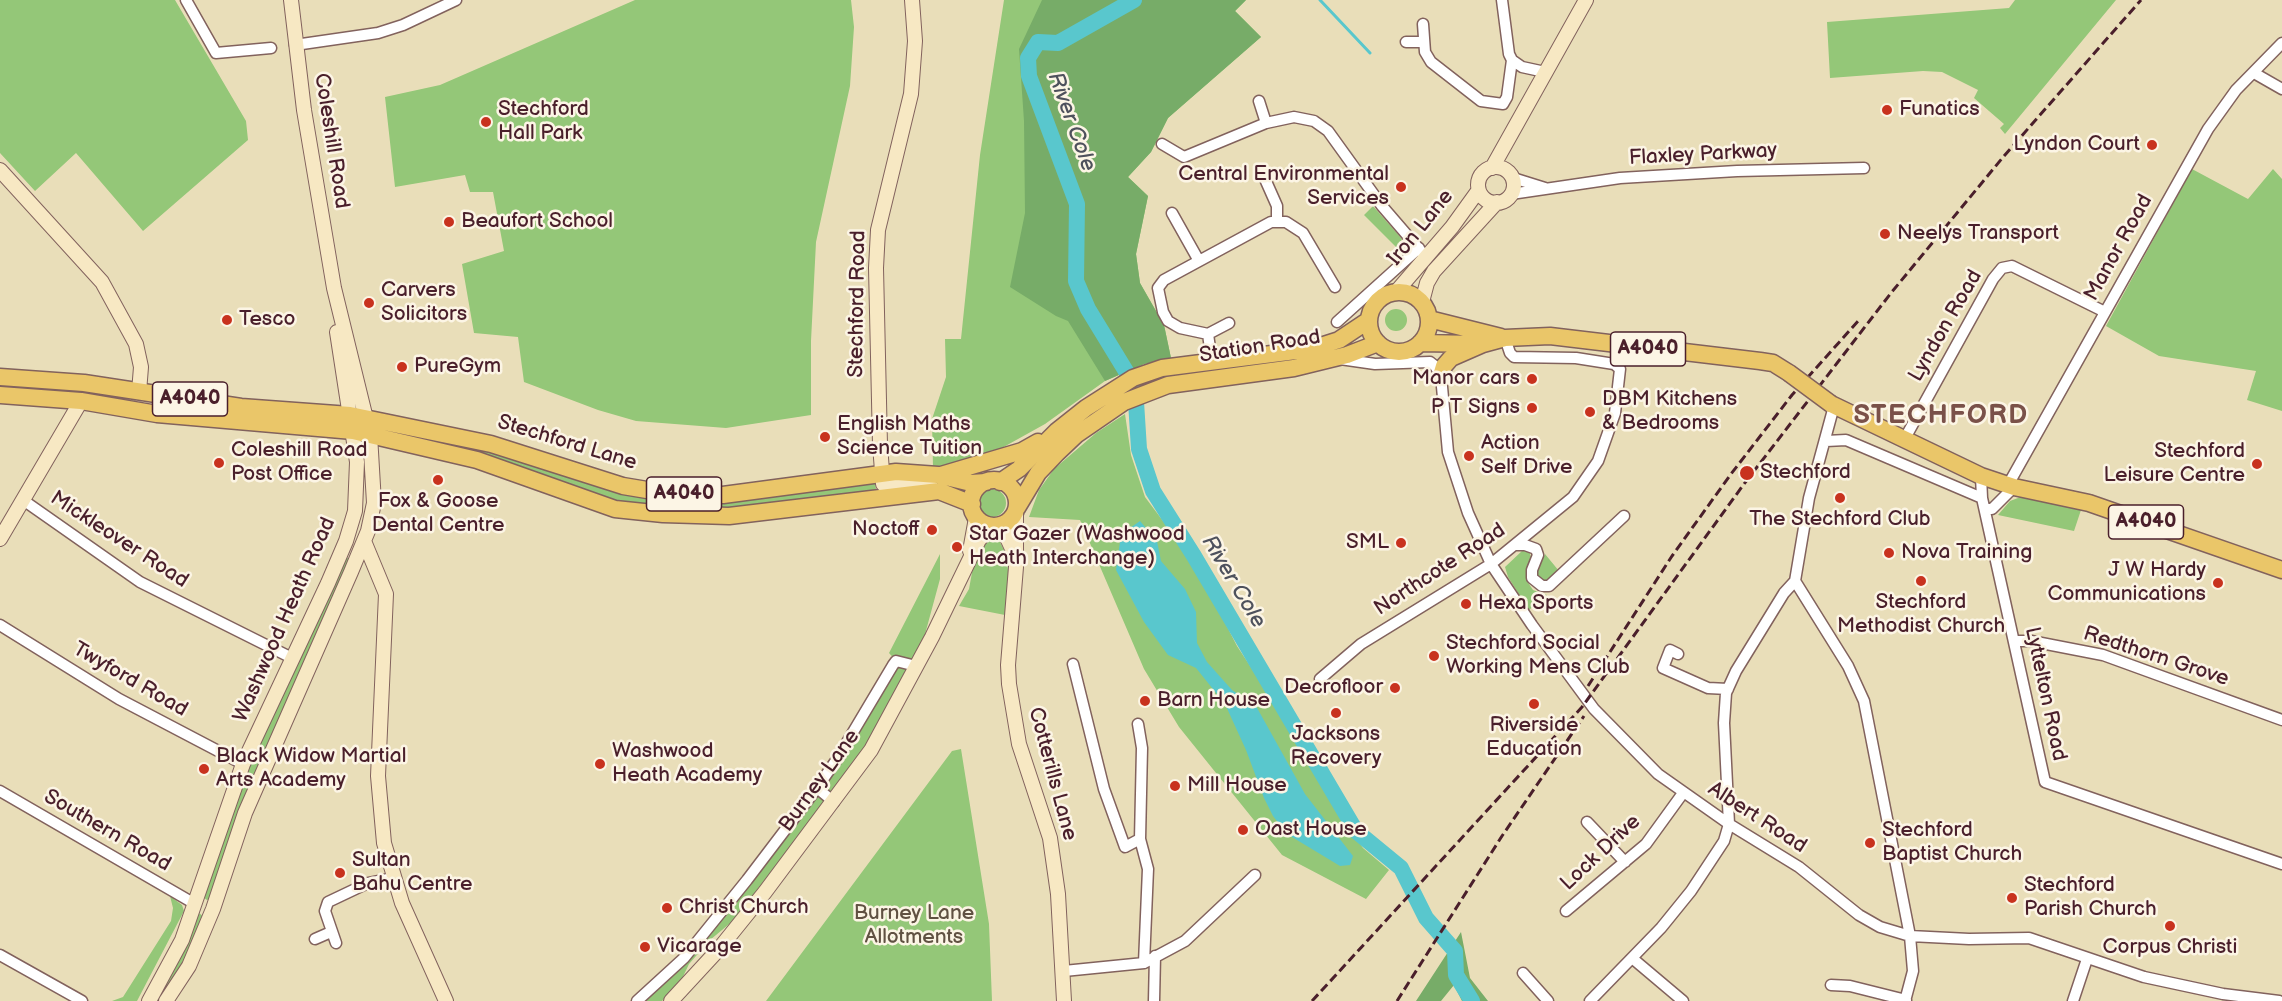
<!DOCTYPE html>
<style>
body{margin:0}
canvas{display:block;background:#e9deb9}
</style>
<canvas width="2282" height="1001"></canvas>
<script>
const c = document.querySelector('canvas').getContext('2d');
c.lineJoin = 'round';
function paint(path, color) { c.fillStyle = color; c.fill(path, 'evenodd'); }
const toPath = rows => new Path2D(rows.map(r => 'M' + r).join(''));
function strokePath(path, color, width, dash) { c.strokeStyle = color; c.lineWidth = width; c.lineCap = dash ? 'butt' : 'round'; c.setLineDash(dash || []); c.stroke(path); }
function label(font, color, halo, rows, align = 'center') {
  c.font = font + ' "Balsamiq Sans",sans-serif'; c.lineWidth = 5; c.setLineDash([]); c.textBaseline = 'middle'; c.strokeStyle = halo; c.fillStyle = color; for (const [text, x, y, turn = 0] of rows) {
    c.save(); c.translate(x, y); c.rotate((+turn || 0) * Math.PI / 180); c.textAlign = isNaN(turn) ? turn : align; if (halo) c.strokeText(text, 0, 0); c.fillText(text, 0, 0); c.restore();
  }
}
paint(toPath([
 [0,0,175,0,246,121,248,140,143,231,76,153,35,191,0,153],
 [635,0,851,0,854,27,850,86,816,242,811,341,811,415,726,428,636,421,598,410,524,382,518,337,474,333,462,264,504,251,493,192,470,192,465,175,395,187,385,97,440,85],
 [1004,0,1246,0,1235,11,1261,37,1168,118,1151,152,1128,177,1148,196,1136,254,1140,283,1164,325,1171,358,1144,364,1105,381,1045,424,991,454,933,468,932,419,946,377,945,339,961,339,980,155],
 [2015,0,2116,0,2005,134,2000,128,2004,124,1974,98,1978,90,1942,72,1923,71,1830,78,1827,22,2009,8],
 [2192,169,2248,199,2273,169,2282,179,2282,411,2247,400,2256,371,2159,356,2106,326],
 [1373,206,1402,239,1398,249,1364,215],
 '1385 320a11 11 0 1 1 22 0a11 11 0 1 1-22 0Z',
 [1125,414,1131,455,1145,497,1181,545,1202,578,1237,646,1279,710,1336,810,1363,848,1389,870,1366,899,1282,855,1179,727,1144,669,1080,520,1029,517,1039,490,1054,469,1096,433],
 [420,432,647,497,653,505,633,507,420,436],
 [875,480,876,490,730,512,681,511,682,499],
 '978 503a14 14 0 1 1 28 0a14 14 0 1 1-28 0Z',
 [2026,495,2082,507,2074,531,1998,515,2010,501],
 [993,537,1000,542,1006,554,1009,578,1005,615,959,606,969,589,973,567,983,544],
 [1523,550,1529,551,1531,557,1527,569,1527,581,1533,590,1547,595,1529,610,1508,577,1505,567],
 [940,554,940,579,924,638,892,702,856,761,734,920,710,940,689,964,680,983,662,1001,642,1001,755,875,831,777,891,674,900,665,889,653],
 [1545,554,1559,571,1547,583,1536,576],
 [345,556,350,560,252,779,210,899,207,900,203,897,246,767],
 [961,749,989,924,992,1001,766,1001,952,751],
 [170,896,182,905,184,911,137,1001,112,1001,123,997,171,921,173,908],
 [199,913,204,917,175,980,162,1001,155,1001]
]), '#94c778');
paint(toPath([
 [1042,0,1246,0,1235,11,1261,37,1168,118,1151,152,1128,177,1148,196,1136,254,1140,283,1164,325,1171,358,1144,364,1105,381,1068,321,1056,316,1010,287,1025,213,1024,121,1019,49],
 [1461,932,1470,978,1488,1001,1462,1001,1454,985,1441,1001,1416,1001]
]), '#77ac68');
paint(toPath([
 [1140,521,1157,541,1161,561,1185,589,1196,612,1197,643,1207,662,1232,690,1256,706,1305,794,1353,856,1350,865,1340,866,1287,834,1273,816,1264,798,1246,750,1225,704,1196,668,1168,655,1144,622,1116,570,1120,542,1130,528]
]), '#59c7cd');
strokePath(toPath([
 [1320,0,1370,53]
]), '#59c7cd', 3);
strokePath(toPath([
 [1134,0,1058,43,1038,42,1028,58,1029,76,1077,204,1076,281,1088,309,1135,386,1139,449,1153,491,1194,556,1356,831,1401,868,1426,918,1455,951,1456,975,1472,1001]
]), '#59c7cd', 16);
const street = toPath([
 [186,0,216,53,271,48],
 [1423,24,1425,52,1431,62,1481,101,1503,104,1507,97,1512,60,1509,54,1502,0],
 [1406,42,1423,42],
 [295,45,378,33,403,25,456,0],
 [1512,60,1522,67,1545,72],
 [2254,73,2282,89],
 [1259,101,1266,123],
 [1162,144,1184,157,1266,123,1294,117,1314,121,1328,131,1382,206,1426,257],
 [1513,178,1545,188],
 [1265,179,1277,206,1277,222],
 [1511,194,1620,178,1737,171,1864,168],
 [1172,213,1199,261],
 [1337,322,1419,248],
 [1208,334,1229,323],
 [1340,359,1375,364,1430,362,1435,366,1441,376,1448,452,1468,513,1491,564,1532,625,1594,709,1658,774,1729,824,1799,867,1859,915,1880,927,1910,936,1969,939,2029,938,2144,977,2223,994,2279,1001],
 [1212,363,1208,334,1180,328,1168,321,1163,312,1158,288,1164,280,1271,222,1286,222,1303,233,1335,287],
 [1834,406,1809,498,1795,581,1848,666,1864,701,1910,936,1913,971,1905,1001],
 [1904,440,1993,279,2002,268,2012,266,2105,312],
 [1826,441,1846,440,1982,498],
 [1981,476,1982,498,2045,782,2282,864],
 [2008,485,2208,129,2236,90,2282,43],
 [23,500,140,582,292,658],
 [1985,509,1992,509,2014,487],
 [1515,545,1525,545,1536,549,1538,555,1532,570,1532,578,1542,586,1549,586,1624,516],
 [0,625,119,699,243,764],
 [2015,641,2031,641,2103,655,2282,720],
 [1678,654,1670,650,1663,668,1708,688,1728,689],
 [1073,664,1104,789,1125,847,1140,839],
 [1320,679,1361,644,1491,564,1573,497,1598,461,1615,413,1620,369,1614,364,1576,358,1514,357,1510,353,1505,338],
 [1138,724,1142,748,1140,839,1148,869,1144,963],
 [817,788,837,759,893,665,896,661,916,666],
 [0,791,195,904],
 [1587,822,1625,862],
 [1566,911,1646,844,1683,793],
 [315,939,331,932],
 [336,943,325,911,328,902,368,883,393,878],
 [0,955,82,1001],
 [1632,958,1683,1001],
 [1064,971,1144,963,1185,941,1255,875],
 [1523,973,1548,1001],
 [1831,985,1850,986,1906,1000],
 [637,1001,684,958,747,880,817,788,834,802],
 [1154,1001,1155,956],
 [1590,1001,1661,928,1691,891,1724,841,1729,824,1724,723,1726,693,1736,671,1784,593,1795,581],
 [2073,1001,2087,959]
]);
const secondary = toPath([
 [912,0,915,41,911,94,878,230,876,268,880,445,883,484,932,488],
 '1478 185a18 18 0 1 1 36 0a18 18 0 1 1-36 0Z',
 [1492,168,1586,0],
 [0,170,102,282,136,344,141,367,139,392],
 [1396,292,1452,227,1478,191],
 [1422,302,1427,283,1434,271,1497,202],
 [1016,511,1016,567,1008,665,1009,684,1019,744,1050,838,1058,894,1064,1001],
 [1001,525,1014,553],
 [0,539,81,401],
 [364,541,386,594,378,776,384,843,402,903,446,1001],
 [970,551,976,518],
 [149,1001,182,940,243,764,328,583,346,541,355,511,357,462,337,332],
 [166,1001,189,966,213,909,245,813,351,572,368,531,374,503,370,435,334,288,304,110,291,0],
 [671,1001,719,949,765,892,871,750,932,637,979,540,992,526]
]);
const primary = toPath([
 '1369 322a30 30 0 1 1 60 0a30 30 0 1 1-60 0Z',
 [1429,319,1501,337],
 [1420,343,1479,344],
 [1441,376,1444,366,1451,358,1483,344,1505,338,1550,336,1760,361,1773,363,1789,373],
 [0,377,84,383,241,407,350,415,491,444,623,486,665,493,723,495,896,472,938,475,971,483,986,482],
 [0,395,81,401,157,414,353,431,477,460,615,509,663,514,729,516,939,491,972,504],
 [1831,404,1981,476,2014,487,2089,503,2282,570],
 [941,475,1022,451,1038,442],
 '971 503a23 23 0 1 1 46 0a23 23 0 1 1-46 0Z',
 [1000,482,1019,469,1057,431,1086,408,1133,378,1162,368,1311,349,1339,340,1369,320],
 [1017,508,1038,473,1057,453,1076,435,1124,402,1168,385,1294,368,1347,355,1378,343]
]);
strokePath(street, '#82625d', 13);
strokePath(secondary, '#82625d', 16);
strokePath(primary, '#82625d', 19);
strokePath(street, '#fff', 10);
strokePath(secondary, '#f7e8c3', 14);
strokePath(primary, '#eac669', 16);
strokePath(toPath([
 [1588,686,1672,556,1731,474,1792,395,1859,320],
 [1312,1001,1582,707,1744,484,1891,293,2004,156,2141,0],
 [1397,1001,1502,836,1584,716]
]), '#4a1f2b', 3, [9, 4.5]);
const primaryBridge = toPath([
 [1789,373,1831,404]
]);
strokePath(primaryBridge, '#82625d', 19, []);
strokePath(primaryBridge, '#eac669', 16);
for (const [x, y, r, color] of [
 [1887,110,6,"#c8321e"],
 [486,122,6,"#c8321e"],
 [2152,145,6,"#c8321e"],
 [1401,187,6,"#c8321e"],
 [449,222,6,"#c8321e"],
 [1885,234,6,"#c8321e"],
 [369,303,6,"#c8321e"],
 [227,320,6,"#c8321e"],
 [402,367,6,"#c8321e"],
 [1532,379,6,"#c8321e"],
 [1532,408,6,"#c8321e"],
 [1590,412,6,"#c8321e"],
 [825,437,6,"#c8321e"],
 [1469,456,6,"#c8321e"],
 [219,463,6,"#c8321e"],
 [2257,464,6,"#c8321e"],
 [1747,473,8,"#c8321e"],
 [438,480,6,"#c8321e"],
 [1840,498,6,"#c8321e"],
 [932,530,6,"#c8321e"],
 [1401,543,6,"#c8321e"],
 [957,547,6,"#c8321e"],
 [1889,553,6,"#c8321e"],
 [1921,581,6,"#c8321e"],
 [2218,583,6,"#c8321e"],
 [1466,604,6,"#c8321e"],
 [1434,656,6,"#c8321e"],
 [1395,688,6,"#c8321e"],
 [1145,701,6,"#c8321e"],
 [1534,704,6,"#c8321e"],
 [1336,713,6,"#c8321e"],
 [600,764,6,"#c8321e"],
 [204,769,6,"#c8321e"],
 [1175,786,6,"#c8321e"],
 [1243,830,6,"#c8321e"],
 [1870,843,6,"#c8321e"],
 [340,873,6,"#c8321e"],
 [2012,898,6,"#c8321e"],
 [667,908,6,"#c8321e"],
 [2170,926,6,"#c8321e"],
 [645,947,6,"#c8321e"]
]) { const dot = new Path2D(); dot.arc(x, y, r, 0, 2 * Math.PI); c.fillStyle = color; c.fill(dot); strokePath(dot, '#fcf5e5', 2); }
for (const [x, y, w] of [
 [1648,349,75],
 [190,399,75],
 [684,494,75],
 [2146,522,75]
]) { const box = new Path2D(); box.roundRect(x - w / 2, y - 17, w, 34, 4.5); c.fillStyle = '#fcf5e5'; c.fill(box); strokePath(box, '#4a1f2b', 1.5); }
label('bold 20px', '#4a1f2b', null, [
 ["A4040",1648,349],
 ["A4040",190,399],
 ["A4040",684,494],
 ["A4040",2146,522]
]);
label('21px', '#4a1f2b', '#fcf5e5', [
 ["Stechford",498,110],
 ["Hall Park",498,134],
 ["Funatics",1899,110],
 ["Lyndon Court",2140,145,"right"],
 ["Central Environmental",1389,175,"right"],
 ["Services",1389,199,"right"],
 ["Beaufort School",461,222],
 ["Neelys Transport",1897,234],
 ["Carvers",381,291],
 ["Solicitors",381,315],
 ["Tesco",239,320],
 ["PureGym",414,367],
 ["Manor cars",1520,379,"right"],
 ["DBM Kitchens",1602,400],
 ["& Bedrooms",1602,424],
 ["P T Signs",1520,408,"right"],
 ["English Maths",837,425],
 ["Science Tuition",837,449],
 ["Action",1481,444],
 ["Self Drive",1481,468],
 ["Coleshill Road",231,451],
 ["Post Office",231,475],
 ["Stechford",2245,452,"right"],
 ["Leisure Centre",2245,476,"right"],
 ["Stechford",1760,473],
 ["Fox & Goose",438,502,"center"],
 ["Dental Centre",438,526,"center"],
 ["The Stechford Club",1840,520,"center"],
 ["Noctoff",920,530,"right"],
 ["Star Gazer (Washwood",969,535],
 ["Heath Interchange)",969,559],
 ["SML",1389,543,"right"],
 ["Nova Training",1901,553],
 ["J W Hardy",2206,571,"right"],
 ["Communications",2206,595,"right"],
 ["Stechford",1921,603,"center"],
 ["Methodist Church",1921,627,"center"],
 ["Hexa Sports",1478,604],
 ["Stechford Social",1446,644],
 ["Working Mens Club",1446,668],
 ["Decrofloor",1383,688,"right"],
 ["Barn House",1157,701],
 ["Riverside",1534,726,"center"],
 ["Education",1534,750,"center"],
 ["Jacksons",1336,735,"center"],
 ["Recovery",1336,759,"center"],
 ["Washwood",612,752],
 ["Heath Academy",612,776],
 ["Black Widow Martial",216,757],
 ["Arts Academy",216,781],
 ["Mill House",1187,786],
 ["Oast House",1255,830],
 ["Stechford",1882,831],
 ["Baptist Church",1882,855],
 ["Sultan",352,861],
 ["Bahu Centre",352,885],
 ["Stechford",2024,886],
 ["Parish Church",2024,910],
 ["Christ Church",679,908],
 ["Vicarage",657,947],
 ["Corpus Christi",2170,948,"center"]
], 'left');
label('21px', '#4a1f2b', '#fcf5e5', [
 ["Coleshill Road",331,141,81],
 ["Flaxley Parkway",1703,155,-3],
 ["Iron Lane",1421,228,-51],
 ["Manor Road",2119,248,-61],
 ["Stechford Road",858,304,-89],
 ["Lyndon Road",1946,326,-60],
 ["Station Road",1260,347,-9],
 ["Stechford Lane",567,443,17],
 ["Mickleover Road",119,540,33],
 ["Northcote Road",1440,570,-33],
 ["Washwood Heath Road",285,620,-66],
 ["Redthorn Grove",2156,657,18],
 ["Twyford Road",130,680,30],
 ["Lyttelton Road",2045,694,78],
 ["Cotterills Lane",1052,774,75],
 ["Burney Lane",820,781,-54],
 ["Albert Road",1757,818,33],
 ["Southern Road",107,831,30],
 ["Lock Drive",1601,853,-43]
]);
label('21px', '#605142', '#fcf5e5', [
 ["Burney Lane",914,914],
 ["Allotments",914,938]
]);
label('italic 22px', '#4e515c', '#fcf5e5', [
 ["River Cole",1071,122,70],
 ["River Cole",1233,582,59]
]);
c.letterSpacing = '1.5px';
label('bold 27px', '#7a5149', '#fcf5e5', [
 ["STECHFORD",1941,416]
]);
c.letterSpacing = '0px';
</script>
